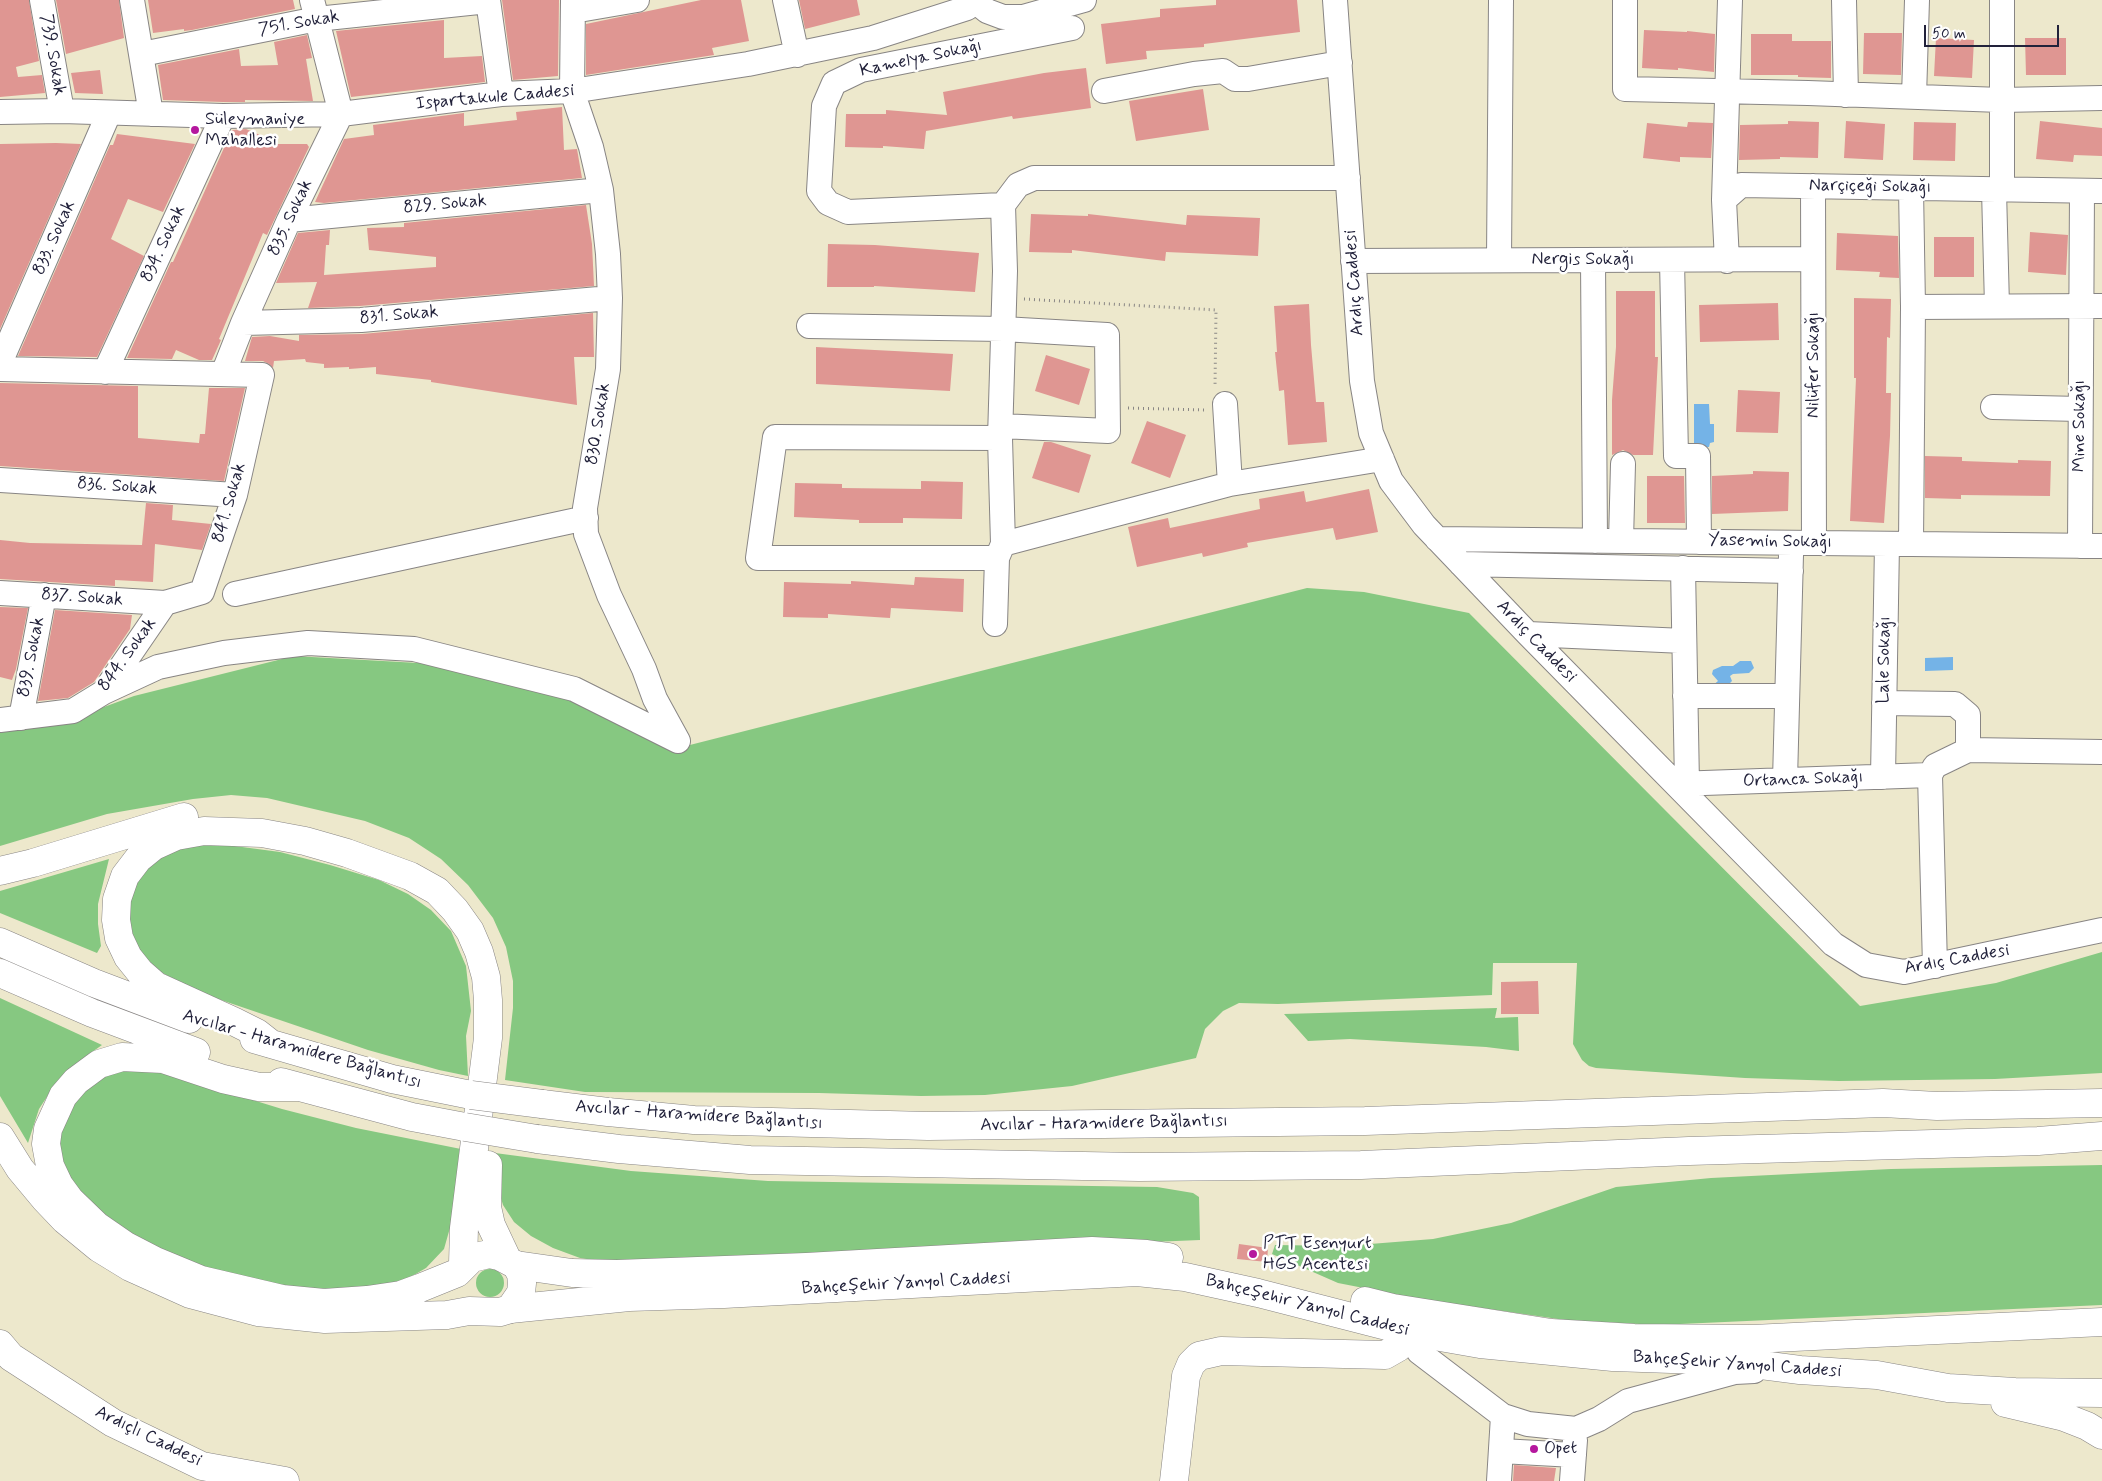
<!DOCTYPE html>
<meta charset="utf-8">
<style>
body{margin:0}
#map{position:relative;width:2102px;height:1481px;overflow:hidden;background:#ede8cc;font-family:Mynerve,sans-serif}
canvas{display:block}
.scale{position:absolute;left:1924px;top:25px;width:135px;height:22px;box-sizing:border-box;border:2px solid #22223b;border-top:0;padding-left:6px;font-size:15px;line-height:18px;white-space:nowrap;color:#22223b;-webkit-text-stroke:4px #fff;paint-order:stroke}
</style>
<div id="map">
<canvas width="2102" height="1481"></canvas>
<div class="scale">50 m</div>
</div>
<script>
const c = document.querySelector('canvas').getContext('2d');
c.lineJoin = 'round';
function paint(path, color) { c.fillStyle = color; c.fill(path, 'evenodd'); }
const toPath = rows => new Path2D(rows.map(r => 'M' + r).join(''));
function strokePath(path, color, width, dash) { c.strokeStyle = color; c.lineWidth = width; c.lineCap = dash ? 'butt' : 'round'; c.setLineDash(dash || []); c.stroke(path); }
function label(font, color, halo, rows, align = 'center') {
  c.font = font + ' Mynerve,sans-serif'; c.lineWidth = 5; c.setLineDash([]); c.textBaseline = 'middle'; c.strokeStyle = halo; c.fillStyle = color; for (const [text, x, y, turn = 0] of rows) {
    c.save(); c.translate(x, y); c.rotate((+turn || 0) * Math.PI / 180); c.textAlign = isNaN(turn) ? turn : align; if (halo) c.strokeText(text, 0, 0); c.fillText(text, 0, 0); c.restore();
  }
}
paint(toPath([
 [1307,588,1364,592,1469,613,1860,1006,1996,983,2102,952,2102,1073,1995,1079,1839,1081,1745,1078,1596,1068,1589,1066,1582,1060,1573,1044,1577,963,1493,963,1492,995,1278,1004,1239,1003,1223,1011,1205,1029,1196,1058,1072,1086,985,1095,921,1096,819,1093,585,1092,505,1080,513,1008,513,981,506,947,493,918,468,885,441,859,409,838,365,821,267,798,231,795,193,799,107,814,0,846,0,730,13,731,60,723,134,696,294,656,436,664,564,698,643,734,682,747],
 [193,844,227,845,280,852,330,865,379,880,408,894,431,910,451,931,466,966,471,1011,466,1036,468,1076,439,1070,368,1050,224,1001,185,987,150,965,134,947,127,922,131,897,139,877,168,848],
 [109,859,98,904,98,924,101,946,97,953,0,913,0,891],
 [0,998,102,1045,78,1062,56,1083,39,1109,28,1143,0,1096],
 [1497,1008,1495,1018,1518,1017,1519,1051,1486,1047,1350,1039,1308,1041,1284,1014],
 [139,1065,282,1109,356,1128,466,1150,457,1203,444,1249,426,1268,407,1279,353,1292,296,1292,182,1267,97,1215,60,1164,59,1135,65,1112,93,1079],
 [495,1153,631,1171,768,1181,1157,1187,1193,1193,1199,1197,1200,1240,620,1264,580,1258,553,1248,531,1236,514,1222,503,1205,498,1188,495,1170],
 [2102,1165,2102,1305,1658,1325,1565,1320,1420,1299,1338,1283,1272,1254,1275,1245,1345,1246,1433,1239,1511,1223,1616,1187,1711,1178,1891,1169],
 '476 1283a14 14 0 1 1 28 0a14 14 0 1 1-28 0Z'
]), '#86c881');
paint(toPath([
 [1694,404,1709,404,1710,424,1714,424,1714,442,1710,443,1709,447,1694,447],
 [1953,657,1953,670,1925,671,1925,658],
 [1740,661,1751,661,1754,668,1749,673,1733,674,1730,676,1732,681,1727,686,1712,686,1718,681,1712,674,1713,670,1722,666,1733,666]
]), '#74b3e7');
paint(toPath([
 [0,0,29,0,39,61,16,67,18,77,42,75,45,93,0,97],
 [56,0,119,0,124,38,66,54],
 [148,0,293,0,295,9,192,30,184,31,184,29,153,33],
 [502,0,559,0,558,76,513,80],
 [701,0,741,0,749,41,712,48,714,55,586,75,586,24],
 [799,0,857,0,860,15,805,29],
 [1216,0,1297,0,1300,32,1204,44,1204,47,1146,51,1147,59,1106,64,1101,24,1160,17,1160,9,1216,5],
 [444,20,444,58,482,56,485,82,351,97,336,31],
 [1644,30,1687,32,1687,31,1715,34,1714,72,1678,68,1678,70,1642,68],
 [1864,33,1902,33,1901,75,1863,74],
 [1751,34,1792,34,1792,41,1831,41,1831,78,1798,77,1798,75,1751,75],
 [307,35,312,58,306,59,313,101,245,100,245,102,223,102,163,100,158,65,239,49,241,66,278,65,274,42],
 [1936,38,1974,40,1972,78,1934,76],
 [2025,38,2066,38,2066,75,2026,75],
 [1086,68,1091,108,1013,119,1012,116,926,131,924,149,883,146,883,148,845,147,846,114,886,114,886,110,947,115,943,92,1044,73],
 [100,70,103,94,75,93,71,73],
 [1203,89,1209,130,1136,141,1129,101],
 [562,107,564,150,577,149,582,178,324,203,315,202,344,139,374,135,373,125,464,113,464,126,517,120,516,112],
 [1788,121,1819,122,1818,158,1780,157,1780,159,1739,160,1740,125,1788,124],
 [1846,121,1885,124,1883,160,1844,158],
 [2040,121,2102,128,2102,156,2074,155,2073,162,2036,159],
 [1688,122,1713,123,1711,158,1680,157,1680,162,1643,158,1647,123,1687,127],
 [1914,122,1956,123,1955,161,1913,160],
 [246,129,260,135,255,144,307,144,309,147,267,235,263,233,219,339,221,340,212,360,199,360,176,350,172,359,127,358,171,262,173,262,232,130],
 [117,134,195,144,163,212,128,199,111,239,144,256,97,357,18,356,110,145,113,145],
 [56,143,81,144,0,329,0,144],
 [586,205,592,244,594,286,360,306,308,308,317,282,276,283,298,233,330,230,329,245,326,245,324,275,436,267,436,257,369,250,367,228,404,227,404,223],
 [1031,214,1088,216,1088,214,1186,225,1187,215,1260,218,1258,256,1166,252,1165,261,1072,250,1072,253,1029,252],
 [2030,232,2068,235,2066,275,2028,272],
 [1837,233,1898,236,1899,278,1879,277,1880,272,1836,270],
 [1934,237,1974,237,1974,277,1934,277],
 [828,244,875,245,979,253,975,292,874,286,874,287,827,287],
 [1616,291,1655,291,1655,357,1658,357,1653,455,1633,455,1623,450,1612,455,1612,400,1616,347],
 [1854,298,1891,299,1890,338,1887,337,1886,393,1891,393,1890,436,1884,523,1850,521,1856,378,1854,378],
 [1778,303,1779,340,1700,342,1699,305],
 [1309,304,1311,345,1316,402,1324,402,1327,442,1288,445,1284,390,1279,391,1275,352,1277,352,1274,306],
 [593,313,594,357,574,357,577,405,431,382,431,380,376,374,376,367,349,369,349,367,324,368,324,364,306,362,305,359,274,361,273,368,269,364,263,361,245,361,252,337,270,336,299,341,299,335,362,334],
 [816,347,953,354,950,391,816,384],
 [1046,355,1090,369,1079,405,1035,391],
 [0,383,138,386,138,438,199,443,200,434,205,434,209,388,245,388,224,481,0,466],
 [1738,390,1780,392,1778,433,1736,432],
 [1147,421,1186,435,1170,478,1131,463],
 [1044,442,1051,442,1091,455,1079,493,1032,478],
 [1925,456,1962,457,1962,461,2018,463,2018,460,2051,461,2050,496,1961,495,1961,499,1925,498],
 [1753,471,1789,472,1788,511,1712,514,1712,476,1753,474],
 [1647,476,1684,476,1685,523,1647,523],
 [921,481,963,482,962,519,903,518,903,523,859,523,859,520,794,517,795,483,842,484,842,488,921,489],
 [1369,489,1378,532,1336,540,1333,528,1247,543,1248,547,1203,557,1202,553,1137,567,1128,527,1168,518,1170,528,1260,509,1259,499,1304,491,1306,502],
 [146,503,173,505,172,520,211,524,202,550,155,544,153,582,115,580,115,586,0,579,0,540,30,543,142,545],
 [915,577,964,579,963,612,891,608,890,618,828,614,828,618,783,617,784,582,851,584,851,581,914,585],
 [0,607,28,608,16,669,12,680,0,677],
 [55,610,132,615,130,629,94,682,68,698,38,701],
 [1538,981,1539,1014,1501,1014,1501,982],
 [1239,1244,1268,1248,1267,1262,1237,1259],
 [1514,1465,1556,1468,1554,1481,1513,1481]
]), '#df9692');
const minor = toPath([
 [42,0,62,111],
 [132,0,151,114],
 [488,0,501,94],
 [573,0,572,91,591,147,601,190,608,254,610,298,608,369,585,508,586,534,609,595,644,669,655,699,678,741],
 [785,0,797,55],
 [1335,0,1362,381,1371,433,1391,481,1424,525,1528,634,1833,944,1866,965,1904,972,2102,930],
 [1625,0,1625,89,1808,93,2001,100,2102,98],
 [1844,0,1846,95],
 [2002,0,2002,190],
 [976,2,987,11,1003,17,1023,17,1084,0],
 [573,11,637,0],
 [142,54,317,19,488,1],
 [1104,91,1194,74,1223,71,1235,79,1248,79,1340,63],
 [1914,97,1917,0],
 [0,112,62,111,223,116,341,114,501,94,572,91,748,64,873,38,967,8,978,0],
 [1813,186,1814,543],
 [1911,188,1913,307,2102,306],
 [1994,190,1997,306],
 [1724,200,1730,0],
 [1003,205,848,212,828,203,819,191,824,106,834,83,861,70,1072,28],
 [289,220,601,190],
 [1499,260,1501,0],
 [1593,260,1595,541],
 [1672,260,1676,456,1698,456,1699,542],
 [1353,261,1813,259],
 [1727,261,1724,200,1741,185,2102,191],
 [243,323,289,220,341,114,312,0],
 [809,326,1003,329,1107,335,1108,431,1001,426],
 [0,363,109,113],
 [0,369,262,375,235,495,202,592,165,603,0,593],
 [105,372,223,116],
 [223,374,243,323,361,320,610,298],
 [1225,404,1230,484,1382,459],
 [1993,407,2080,409],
 [0,480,235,495],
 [1437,539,2102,546],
 [1621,541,1623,464],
 [1003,544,1230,484],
 [1911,544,1913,307],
 [2080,546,2082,191],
 [997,558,758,558,775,437,1000,438],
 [1461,564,1791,571],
 [1683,568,1687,784],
 [235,594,586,518],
 [995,624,997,558,1003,544,1000,438,1005,271,1003,205,1018,185,1034,178,1348,178],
 [1528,634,1684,641],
 [104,692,158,667,224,653,308,643,414,649,574,689,678,741],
 [1685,696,1787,696],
 [1884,703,1955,704,1968,715,1968,750],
 [21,718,44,595],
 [0,720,73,711,104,692,165,603],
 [1883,777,1887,544],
 [1785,780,1791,555],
 [1676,784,1930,775],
 [1935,966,1930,775,1935,766,1968,750,2102,752],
 [1406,1331,1419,1352,1503,1416,1528,1424,1576,1429,1599,1419,1628,1401,1735,1372,1754,1371],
 [1501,1451,1574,1455],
 [1499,1481,1503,1416],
 [1572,1481,1575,1440]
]);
const major = toPath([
 [516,1265,572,1273,617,1274,806,1267,1092,1251,1147,1254,1169,1257],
 [1365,1301,1393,1308,1551,1333,1634,1338,1753,1339,2102,1322],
 [510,1309,629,1297,724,1294,1137,1272,1185,1277,1258,1293,1406,1331,1480,1344,1613,1357,1730,1361,1800,1370,1877,1375,1948,1388,2015,1392,2102,1393],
 [0,1344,11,1357,113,1423,202,1466,285,1481],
 [2005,1403,2064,1417,2087,1426,2102,1435],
 [1174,1481,1186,1376,1191,1364,1199,1356,1221,1351,1385,1355,1399,1347,1406,1331]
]);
const highway = toPath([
 [0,871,33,863,184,817],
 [0,942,94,983,189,1019],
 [0,973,92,1013,196,1052],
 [254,1039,392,1079,471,1095],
 [271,1044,257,1033,235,1022,156,986,140,972,128,957,119,938,116,920,117,899,125,876,138,859,154,846,176,836,204,831,262,833,305,841,347,853,410,876,437,891,455,910,470,931,479,952,486,977,488,1000,488,1038,464,1228,463,1264],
 [281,1082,412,1117,465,1127],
 [542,1104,608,1112,694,1120,928,1126,1365,1121,1883,1103,1937,1106,2102,1103],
 [0,1137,20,1169,45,1199,65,1220,99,1248,130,1267,190,1294,258,1312,325,1319,447,1315,469,1311,500,1312,510,1309,521,1293,522,1283,521,1274,516,1265,499,1256,489,1254,472,1258,457,1273,420,1288,401,1295,367,1300,324,1303,282,1299,201,1280,155,1261,126,1246,97,1226,70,1200,59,1185,50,1166,46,1144,48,1129,63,1096,76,1081,99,1064,122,1057,163,1059,223,1079,259,1087,299,1087],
 [537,1139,619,1149,750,1160,1139,1167,1361,1165,1689,1151,2038,1141,2102,1136],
 [488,1165,487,1207,491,1225,507,1259]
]);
strokePath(minor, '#888584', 26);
strokePath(major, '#888584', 29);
strokePath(highway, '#888584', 29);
strokePath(toPath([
 [1024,299,1216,310,1215,387],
 [1128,408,1205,410]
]), '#888584', 3, [1, 4]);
strokePath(minor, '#fff', 24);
strokePath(major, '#fff', 28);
strokePath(highway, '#fff', 28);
const highwayBridge = toPath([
 [471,1095,542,1104],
 [465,1127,537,1139]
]);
strokePath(highwayBridge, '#888584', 29, []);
strokePath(highwayBridge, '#fff', 28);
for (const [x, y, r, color] of [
 [195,130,5,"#b5179e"],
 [1253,1254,5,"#b5179e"],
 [1534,1449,5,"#b5179e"]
]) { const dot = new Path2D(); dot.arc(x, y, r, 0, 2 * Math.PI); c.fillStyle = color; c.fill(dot); strokePath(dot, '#fff', 2); }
label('18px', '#22223b', '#fff', [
 ["751. Sokak",299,24,-10],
 ["739. Sokak",52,55,80],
 ["Kamelya Sokağı",921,59,-12],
 ["Ispartakule Caddesi",495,98,-5],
 ["Narçiçeği Sokağı",1870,187,1],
 ["829. Sokak",445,205,-5],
 ["835. Sokak",291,218,-65],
 ["833. Sokak",55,238,-66],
 ["834. Sokak",164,244,-65],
 ["Nergis Sokağı",1583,260],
 ["Ardıç Caddesi",1355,283,-94],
 ["831. Sokak",399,316,-5],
 ["Nilüfer Sokağı",1814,365,-90],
 ["830. Sokak",599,424,-81],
 ["Mine Sokağı",2080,426,-90],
 ["836. Sokak",117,487,4],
 ["841. Sokak",230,503,-74],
 ["Yasemin Sokağı",1770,542,1],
 ["837. Sokak",82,598,4],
 ["Ardıç Caddesi",1536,642,46],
 ["844. Sokak",128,655,-54],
 ["839. Sokak",32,657,-79],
 ["Lale Sokağı",1885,660,-89],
 ["Ortanca Sokağı",1803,780,-2],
 ["Ardıç Caddesi",1957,960,-10],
 ["Avcılar - Haramidere Bağlantısı",302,1050,16],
 ["Avcılar - Haramidere Bağlantısı",699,1116,4],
 ["Avcılar - Haramidere Bağlantısı",1104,1124,-1],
 ["Bahçeşehir Yanyol Caddesi",906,1284,-3],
 ["Bahçeşehir Yanyol Caddesi",1307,1306,14],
 ["Bahçeşehir Yanyol Caddesi",1737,1365,4],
 ["Ardıçlı Caddesi",148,1437,26]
]);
label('18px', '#22223b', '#fff', [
 ["Süleymaniye",205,120],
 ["Mahallesi",205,141],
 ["PTT Esenyurt",1263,1244],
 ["HGS Acentesi",1263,1265],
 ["Opet",1544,1449]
], 'left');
</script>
